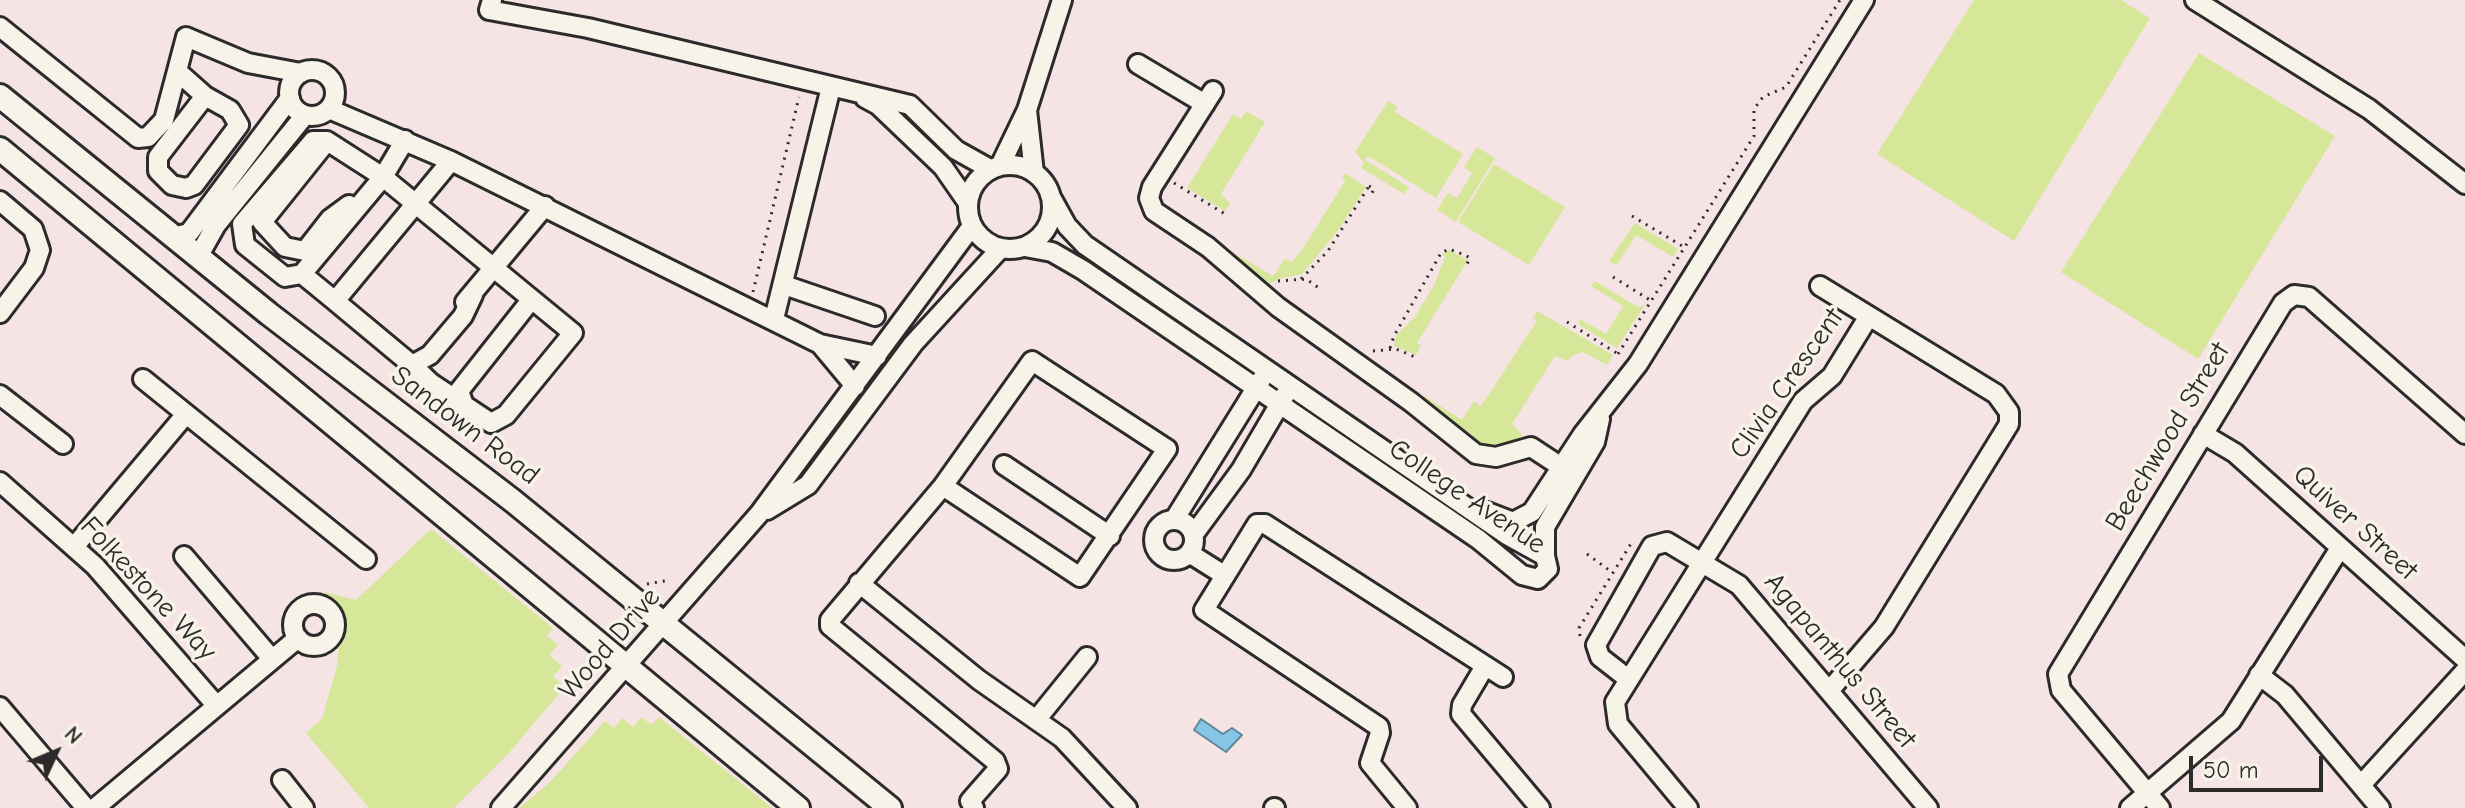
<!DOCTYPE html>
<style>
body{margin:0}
#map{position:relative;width:2465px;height:808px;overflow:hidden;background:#f6e3e4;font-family:"Comic Neue",sans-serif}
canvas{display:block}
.north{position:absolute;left:16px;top:712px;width:80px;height:80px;-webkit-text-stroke:6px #f7f3e8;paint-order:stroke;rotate:46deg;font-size:22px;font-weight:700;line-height:32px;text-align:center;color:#2b2b2b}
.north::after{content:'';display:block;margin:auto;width:28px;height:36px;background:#2b2b2b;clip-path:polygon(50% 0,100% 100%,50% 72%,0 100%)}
.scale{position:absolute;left:2189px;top:756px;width:134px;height:36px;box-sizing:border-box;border:4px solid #2b2b2b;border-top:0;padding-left:10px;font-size:24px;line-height:28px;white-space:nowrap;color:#2b2b2b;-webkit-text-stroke:6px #f7f3e8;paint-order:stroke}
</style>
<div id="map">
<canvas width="2465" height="808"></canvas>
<div class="north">N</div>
<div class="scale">50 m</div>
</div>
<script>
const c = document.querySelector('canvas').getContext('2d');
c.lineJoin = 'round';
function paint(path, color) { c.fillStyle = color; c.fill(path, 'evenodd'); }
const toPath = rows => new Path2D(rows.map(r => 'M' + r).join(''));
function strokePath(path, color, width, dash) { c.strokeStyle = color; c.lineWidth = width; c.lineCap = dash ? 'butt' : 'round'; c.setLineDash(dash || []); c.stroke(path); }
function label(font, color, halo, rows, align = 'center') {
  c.font = font + ' "Comic Neue",sans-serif'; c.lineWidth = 7; c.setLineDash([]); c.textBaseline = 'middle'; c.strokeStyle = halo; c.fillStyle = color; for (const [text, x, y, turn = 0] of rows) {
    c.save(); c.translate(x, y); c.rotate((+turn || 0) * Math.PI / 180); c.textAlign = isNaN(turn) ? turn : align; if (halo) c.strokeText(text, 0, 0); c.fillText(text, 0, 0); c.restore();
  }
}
paint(toPath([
 [1974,0,2121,0,2150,18,2014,241,1877,154],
 [2199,53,2335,136,2198,359,2061,272],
 [1388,101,1397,107,1395,112,1463,154,1436,198,1368,156,1365,160,1409,187,1404,194,1361,168,1364,163,1355,152],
 [1246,111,1265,122,1221,194,1230,203,1225,211,1187,188,1233,114,1241,119],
 [1477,147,1495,158,1456,222,1437,210,1448,193,1457,198,1472,173,1464,167],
 [1494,164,1565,207,1529,265,1458,222],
 [1345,173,1366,187,1337,232,1302,274,1278,279,1264,287,1231,256,1232,252,1273,276,1285,259,1292,262,1304,247,1345,181,1342,178],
 [1635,223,1678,249,1673,257,1636,235,1617,265,1609,261],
 [1449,250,1468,260,1417,343,1421,346,1416,355,1394,346,1396,336,1415,317,1435,283,1445,257,1442,254],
 [1595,281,1639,308,1646,303,1617,348,1579,325,1580,319,1606,334,1623,306,1591,286],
 [1537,311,1613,355,1607,365,1583,352,1573,355,1567,361,1555,356,1512,424,1522,435,1515,442,1487,452,1421,402,1424,396,1462,420,1474,401,1481,406,1537,321,1533,318],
 [431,529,553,628,547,636,558,645,549,655,562,666,553,677,565,687,508,754,454,808,369,808,306,733,322,719,337,666,341,617,324,599,325,592,356,600],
 [642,717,651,725,659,717,772,808,519,808,550,782,605,721,614,728,622,718,633,727]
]), '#d6e79a');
const water = toPath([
 [1201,719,1223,734,1232,728,1242,735,1226,752,1194,730,1201,719]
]);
paint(water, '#85c5e5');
strokePath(water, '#61879b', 2);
const minor = toPath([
 [492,0,489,10,588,28,910,105,956,150,990,169],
 [2195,0,2369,109,2465,184],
 [0,27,138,138,148,137,164,120,186,37,248,63,301,73],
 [1138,64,1205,104],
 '289 93a23 23 0 1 1 46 0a23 23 0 1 1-46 0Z',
 [178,72,205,96,230,110,239,125,194,185,186,188,172,185,158,171,158,157,205,96],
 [1213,91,1152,187,1149,198,1154,211,1208,247,1278,307,1411,402,1476,454,1496,457,1531,447,1575,476],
 [865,98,878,105,943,167,968,203],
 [329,109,451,161,820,344,877,356],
 [1027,110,1034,173],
 [405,140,383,177,302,274,285,277,245,245,242,224,313,141,327,141,383,177,573,333,506,415,491,423,464,405,459,391,531,300],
 [327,141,262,222,285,247,305,251,330,219,349,205],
 [451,161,335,301,412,365,430,355,463,316,473,295],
 '968 207a42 42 0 1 1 84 0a42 42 0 1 1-84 0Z',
 [1000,166,1027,110,1062,0],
 [0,201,33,229,40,250,34,268,0,313],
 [173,237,189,233,290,98],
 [1025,247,1052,252,1083,270,1478,539,1522,575,1538,579,1548,569,1545,556,1507,535,1085,245,1067,226,1051,197],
 [198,257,216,225,305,115],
 [302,274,335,301],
 [784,285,875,316],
 [1820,286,1869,316],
 [465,302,545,206],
 [774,319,831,87],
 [820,344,855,386],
 [412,365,431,383,464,405],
 [143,379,366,559],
 [0,395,63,444],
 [2203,434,2235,453,2465,659],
 [1004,465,1110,536],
 [0,482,95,566,216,705],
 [943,486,1080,577,1167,449,1032,361,943,486,830,620,830,626,995,761,998,769,970,801,974,808],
 [767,510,808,485,913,344,1001,248],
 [1487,512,1513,522,1532,512,1583,434,1638,364,1864,0],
 [1174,520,1261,380],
 '1154 540a20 20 0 1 1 40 0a20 20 0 1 1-40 0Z',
 [1194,534,1241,470,1285,395],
 [74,547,186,414],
 [1189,553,1224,575],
 [184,556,272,659],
 [1545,556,1545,527,1595,442,1600,419],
 [859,583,979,680,1062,738,1127,808],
 '293 625a21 21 0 1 1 42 0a21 21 0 1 1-42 0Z',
 [1485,666,1462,705,1461,714,1540,808],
 [2259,675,2285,695,2380,808],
 [1627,678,1600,657,1596,645,1652,546,1667,542,1739,585,1928,808],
 [0,707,86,808],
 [1036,720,1087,657],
 [282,780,304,808],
 [2361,785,2465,671],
 [95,808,298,638],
 [501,808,759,514,972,226],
 [1274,808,1275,808],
 [1407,808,1370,763,1380,733,1379,727,1204,610,1257,524,1265,524,1503,677],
 [1688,808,1618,724,1615,702,1803,401,1832,376,1869,316,1996,394,2009,412,2009,424,1884,627,1829,691],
 [2130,808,2231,721,2340,548],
 [2160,808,2061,690,2058,674,2283,303,2294,295,2309,297,2465,434]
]);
const major = toPath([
 [0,96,269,314,513,501,890,808],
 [0,149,798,808]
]);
strokePath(minor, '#2b2b2b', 24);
strokePath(major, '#2b2b2b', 28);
strokePath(toPath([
 [1174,183,1225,214],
 [1369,186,1374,189,1371,195],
 [1632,216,1684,247],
 [1613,277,1650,300],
 [1301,279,1328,251,1369,186],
 [1278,281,1306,279,1319,288],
 [753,292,799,97],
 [1567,322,1618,354],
 [1390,348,1394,336,1441,253,1449,249,1465,255,1470,258,1467,264],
 [1373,351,1396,349,1415,357],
 [1618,354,1754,136,1754,109,1763,97,1786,87,1840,0],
 [1587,554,1613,573],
 [647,584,670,580],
 [1580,636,1579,628,1632,542]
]), '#2b2b2b', 3, [2, 6]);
strokePath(minor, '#f7f3e8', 18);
strokePath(major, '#f7f3e8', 22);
label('28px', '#2b2b2b', '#f7f3e8', [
 ["Clivia Crescent",1787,384,-55],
 ["Sandown Road",465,426,37],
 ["Beechwood Street",2168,437,-59],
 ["College Avenue",1467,497,34],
 ["Quiver Street",2355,523,42],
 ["Folkestone Way",148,589,47],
 ["Wood Drive",610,644,-49],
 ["Agapanthus Street",1840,661,50]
]);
</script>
